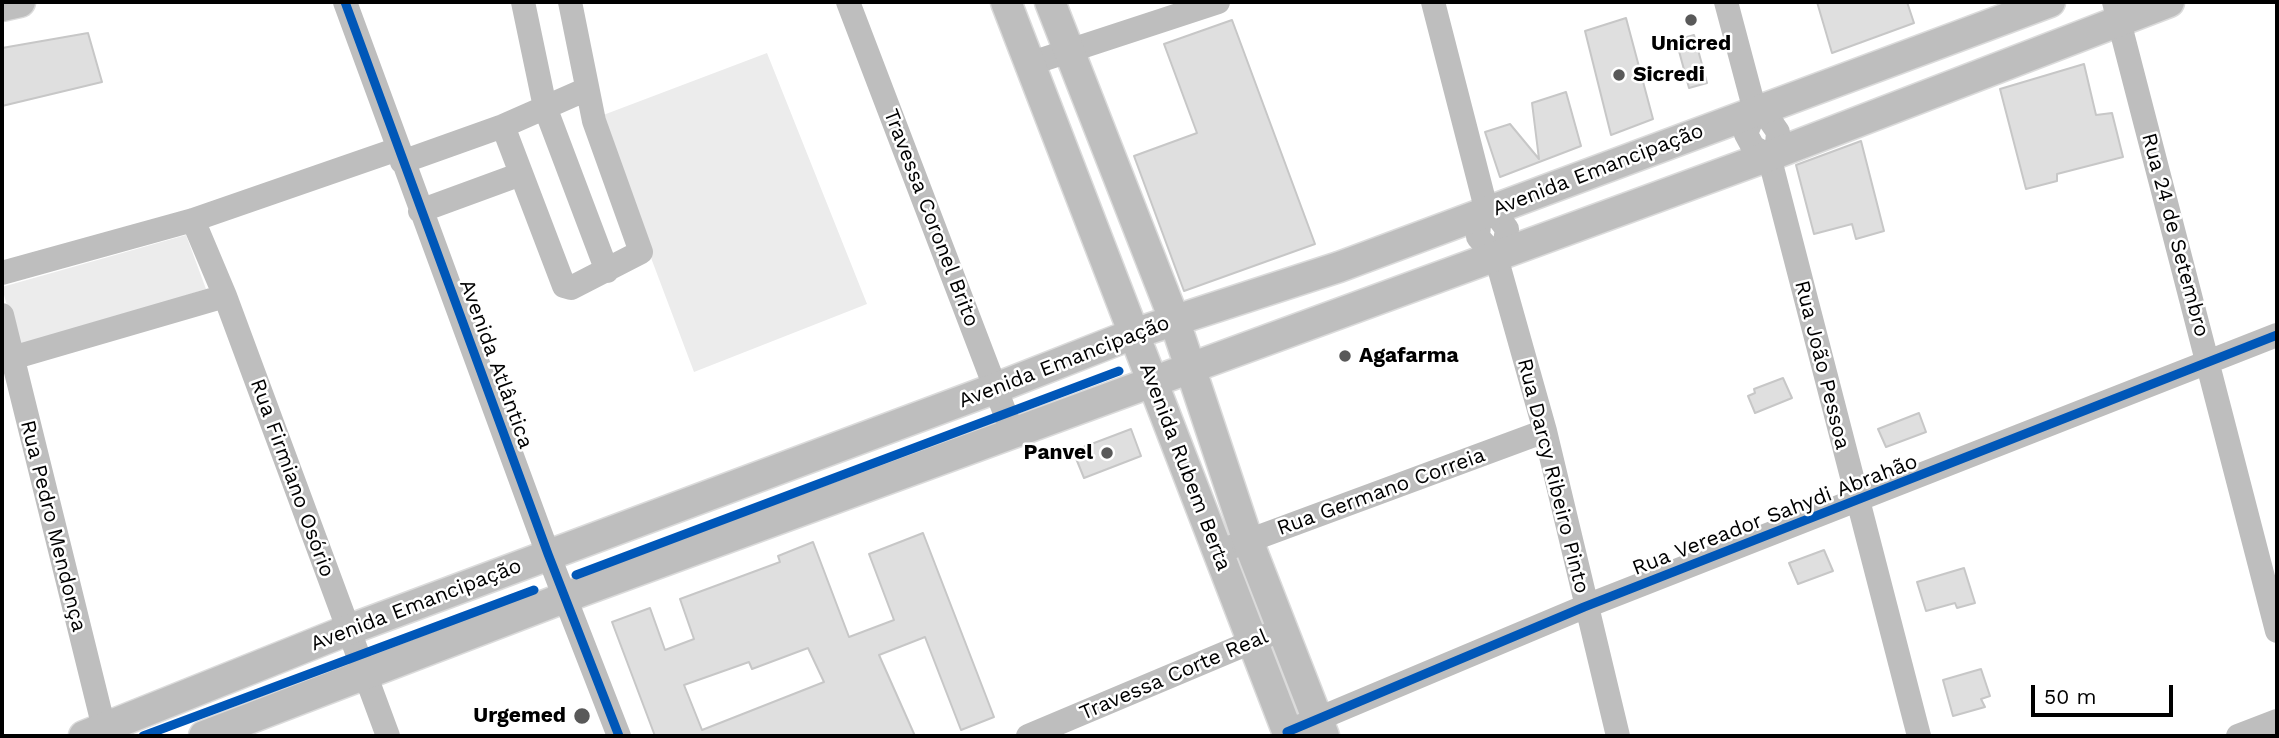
<!DOCTYPE html>
<meta charset="utf-8">
<style>
body{margin:0}
#map{position:relative;width:2279px;height:738px;overflow:hidden;background:#fff;font-family:"Work Sans",sans-serif}
canvas{display:block}
.frame{position:absolute;inset:0;border:4px solid #000;pointer-events:none}
.scale{position:absolute;left:2031px;top:685px;width:142px;height:32px;box-sizing:border-box;border:4px solid #000;border-top:0;padding-left:9px;font-size:21px;line-height:24px;white-space:nowrap;color:#000;-webkit-text-stroke:5px #fff;paint-order:stroke}
</style>
<div id="map">
<canvas width="2279" height="738"></canvas>
<div class="frame"></div>
<div class="scale">50 m</div>
</div>
<script>
const c = document.querySelector('canvas').getContext('2d');
c.lineJoin = 'round';
function paint(path, color) { c.fillStyle = color; c.fill(path, 'evenodd'); }
const toPath = rows => new Path2D(rows.map(r => 'M' + r).join(''));
function strokePath(path, color, width, dash) { c.strokeStyle = color; c.lineWidth = width; c.lineCap = dash ? 'butt' : 'round'; c.setLineDash(dash || []); c.stroke(path); }
function label(font, color, halo, rows, align = 'center') {
  c.font = font + ' "Work Sans",sans-serif'; c.lineWidth = 5; c.setLineDash([]); c.textBaseline = 'middle'; c.strokeStyle = halo; c.fillStyle = color; for (const [text, x, y, turn = 0] of rows) {
    c.save(); c.translate(x, y); c.rotate((+turn || 0) * Math.PI / 180); c.textAlign = isNaN(turn) ? turn : align; if (halo) c.strokeText(text, 0, 0); c.fillText(text, 0, 0); c.restore();
  }
}
paint(toPath([
 [767,53,867,304,694,372,598,117],
 [186,235,206,289,18,348,2,287]
]), '#ececec');
const building = toPath([
 [1817,2,1907,2,1914,23,1832,53,1817,2],
 [1626,18,1653,119,1611,135,1585,31,1626,18],
 [1232,20,1315,244,1184,291,1134,156,1197,133,1164,44,1232,20],
 [88,33,102,82,2,106,2,48,88,33],
 [1694,35,1707,83,1689,88,1676,40,1694,35],
 [2084,64,2096,115,2112,113,2123,157,2057,174,2057,181,2026,189,2000,89,2084,64],
 [1566,92,1581,146,1500,177,1485,132,1510,124,1539,159,1532,103,1566,92],
 [1861,141,1884,231,1856,239,1852,224,1814,234,1796,165,1861,141],
 [1783,378,1792,398,1755,413,1748,396,1755,393,1754,389,1783,378],
 [1919,413,1926,432,1886,447,1878,429,1919,413],
 [1131,429,1141,456,1084,478,1073,451,1131,429],
 [923,533,994,717,961,730,925,637,879,655,915,736,655,736,612,622,650,608,665,650,694,639,680,599,780,562,778,556,813,542,849,637,894,620,869,554,923,533],
 [808,648,824,682,702,730,684,685,749,662,752,669,808,648],
 [1824,550,1833,571,1798,584,1789,563,1824,550],
 [1964,568,1975,603,1957,608,1955,603,1926,611,1917,582,1964,568],
 [1981,669,1990,696,1981,699,1985,707,1953,716,1943,680,1981,669]
]);
paint(building, '#dfdfdf');
strokePath(building, '#c7c7c7', 2);
const major = toPath([
 [1006,2,1289,736],
 [1050,2,1174,319,1248,541,1324,736],
 [2,6,20,2],
 [84,736,348,630,996,388,1133,334,1339,267,2050,2],
 [204,736,582,591,1769,156,2169,2]
]);
strokePath(major, '#dbdbdb', 33);
strokePath(toPath([
 [345,2,548,554,619,736],
 [523,2,545,107,607,271],
 [848,2,1013,434],
 [1433,2,1487,212,1479,224,1478,237,1496,257,1545,431,1618,736],
 [1726,2,1755,111,1769,119,1778,132,1777,145,1769,156,1919,736],
 [2114,2,2277,631],
 [1029,64,1218,2],
 [1755,111,1746,134,1753,147,1769,156],
 [503,126,564,286,571,288,641,252,594,121,570,2],
 [402,162,503,126,587,89],
 [420,211,521,174],
 [1487,212,1498,217,1507,229,1505,242,1496,257],
 [193,220,225,296,388,736],
 [2,273,193,220,398,149],
 [2,315,106,736],
 [12,358,225,296],
 [1218,552,1545,431],
 [1287,732,1584,607,2277,335],
 [1028,736,1268,635],
 [2238,736,2277,721]
]), '#bebebe', 24);
strokePath(major, '#bebebe', 30);
strokePath(toPath([
 [345,2,548,554,619,736],
 [576,575,1119,371],
 [1287,732,1584,607,2277,335],
 [143,736,534,590]
]), '#0057b8', 9);
for (const [x, y, r, color] of [
 [1691,20,7,"#595959"],
 [1619,75,7,"#595959"],
 [1345,356,7,"#595959"],
 [1107,453,7,"#595959"],
 [582,716,9,"#595959"]
]) { const dot = new Path2D(); dot.arc(x, y, r, 0, 2 * Math.PI); c.fillStyle = color; c.fill(dot); strokePath(dot, '#fff', 2.5); }
label('bold 21px', '#000', '#fff', [
 ["Unicred",1691,44,"center"],
 ["Sicredi",1633,75],
 ["Agafarma",1359,356],
 ["Panvel",1093,453,"right"],
 ["Urgemed",566,716,"right"]
], 'left');
label('21px', '#000', '#fff', [
 ["Avenida Emancipação",1598,170,-21],
 ["Travessa Coronel Brito",931,218,69],
 ["Rua 24 de Setembro",2175,235,75],
 ["Avenida Emancipação",1064,362,-21],
 ["Avenida Atlântica",496,364,70],
 ["Rua João Pessoa",1822,365,76],
 ["Avenida Rubem Berta",1185,467,69],
 ["Rua Darcy Ribeiro Pinto",1553,476,76],
 ["Rua Firmiano Osório",292,478,70],
 ["Rua Germano Correia",1381,492,-20],
 ["Rua Vereador Sahydi Abrahão",1775,515,-21],
 ["Rua Pedro Mendonça",53,526,76],
 ["Avenida Emancipação",416,605,-21],
 ["Travessa Corte Real",1174,675,-23]
]);
</script>
